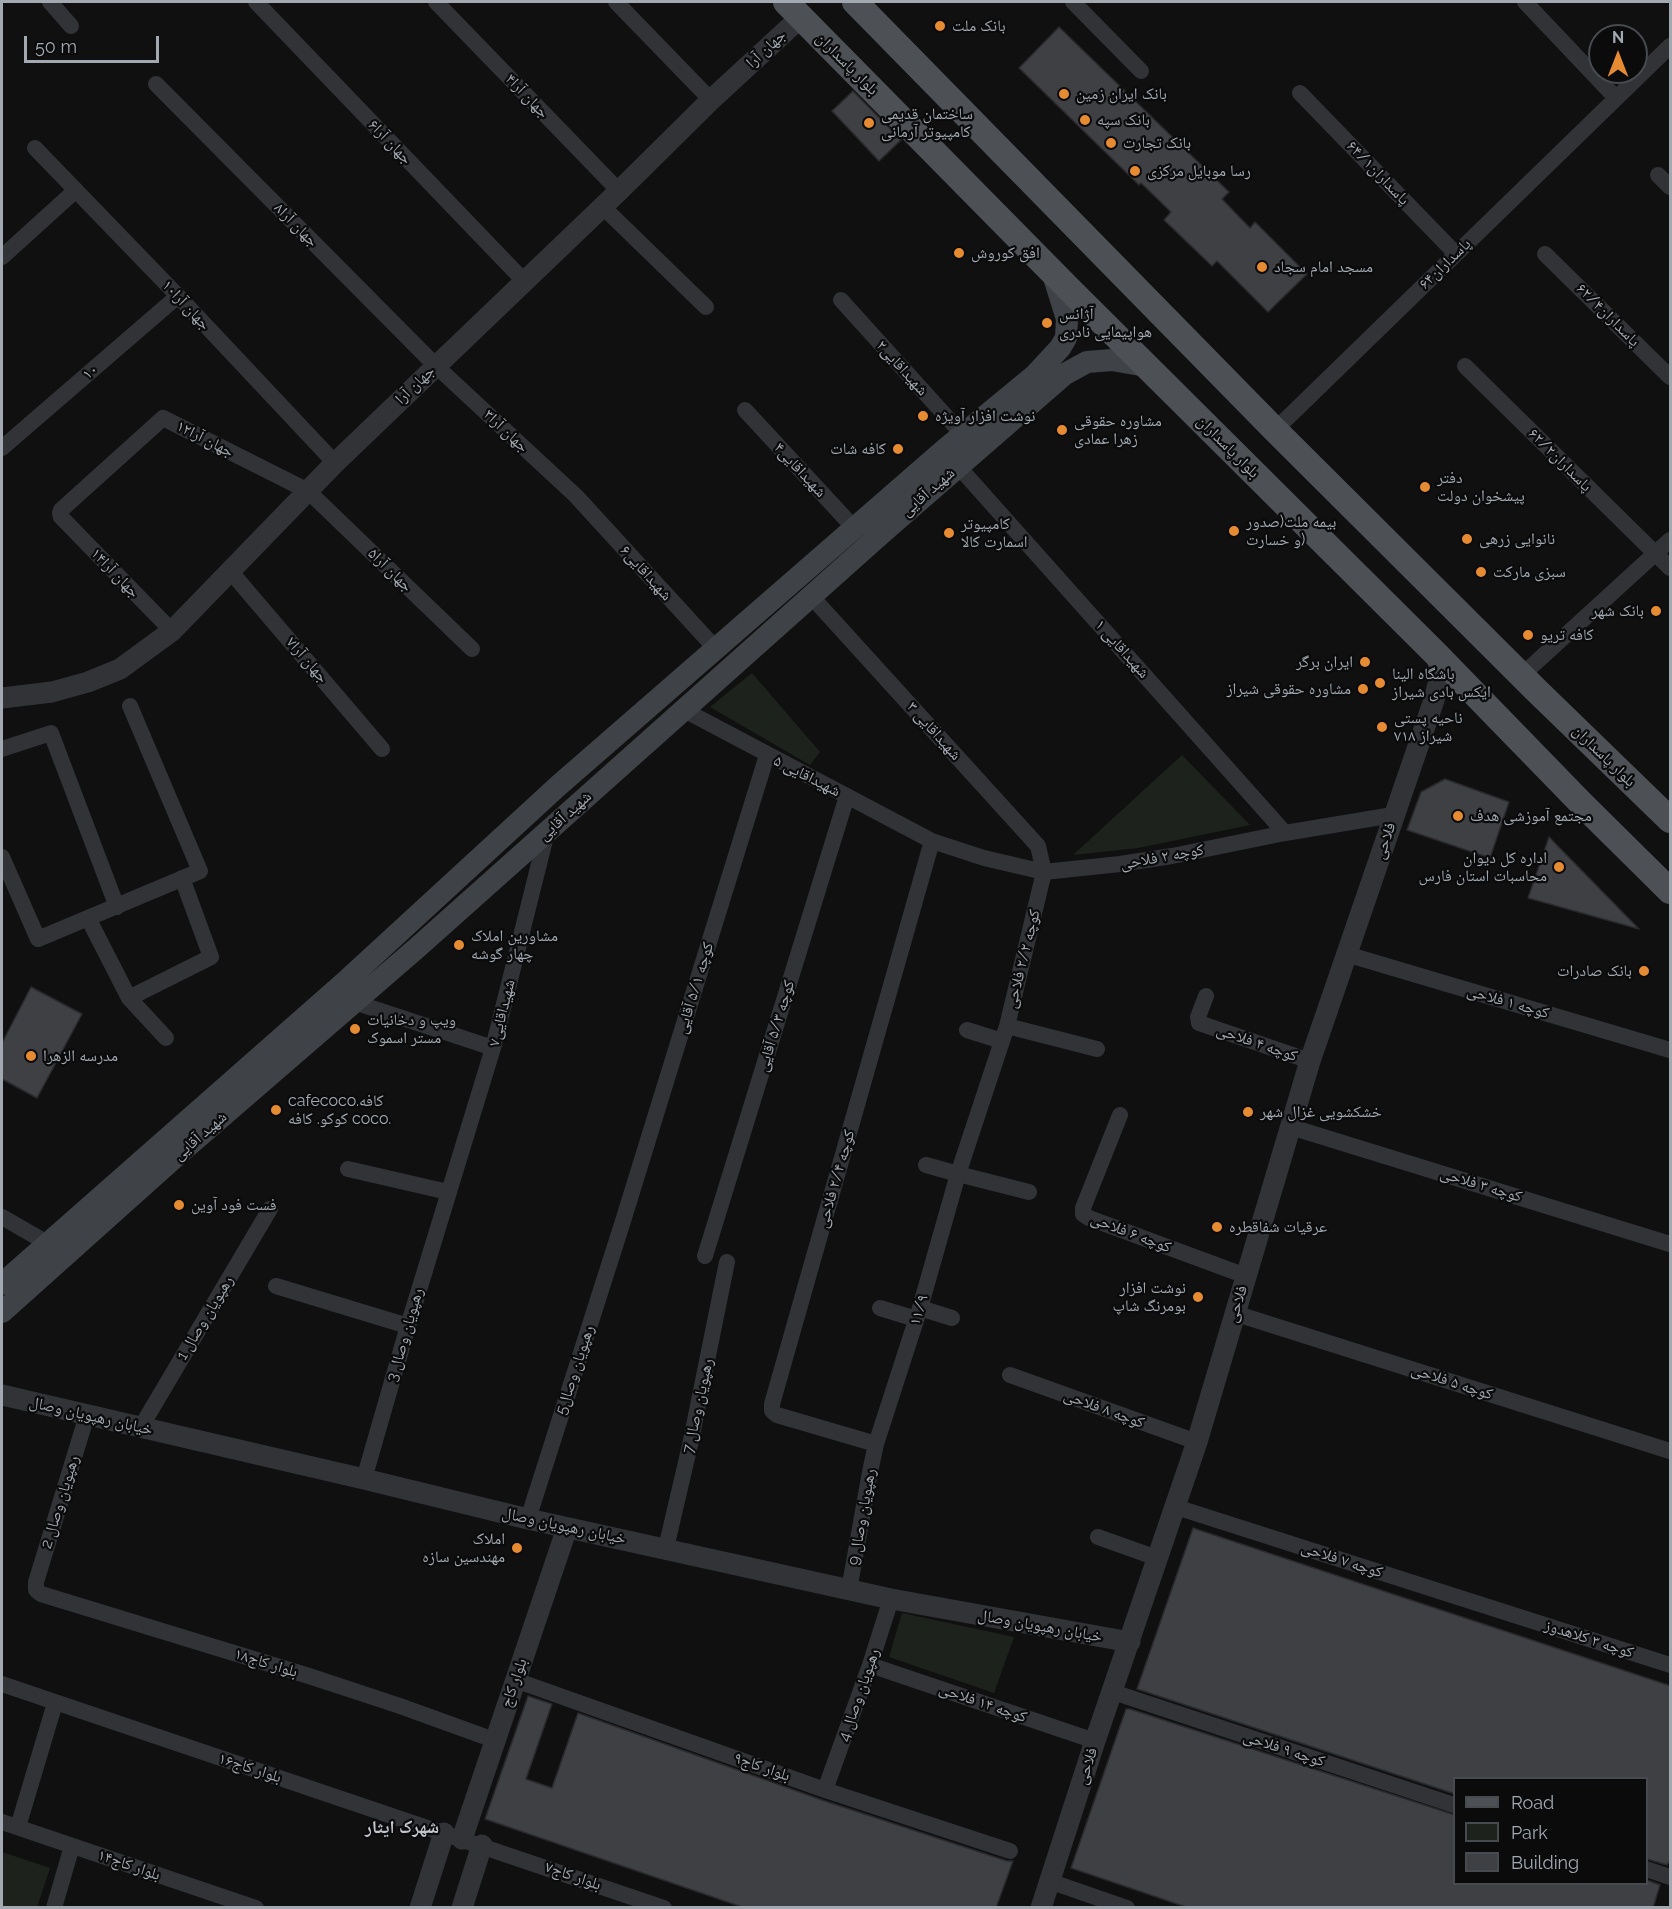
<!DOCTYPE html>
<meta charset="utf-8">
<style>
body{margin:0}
#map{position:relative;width:1672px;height:1909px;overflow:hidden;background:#101011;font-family:Raleway,sans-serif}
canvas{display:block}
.frame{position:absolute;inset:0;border:3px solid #a2a9b1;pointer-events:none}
.legend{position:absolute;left:1453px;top:1777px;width:195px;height:108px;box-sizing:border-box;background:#0b0b0c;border:2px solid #474a4e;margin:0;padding:8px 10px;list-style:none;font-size:18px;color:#a2a9b1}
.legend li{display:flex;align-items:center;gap:12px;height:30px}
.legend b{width:30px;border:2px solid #474a4e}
.north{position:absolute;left:1588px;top:24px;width:60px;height:60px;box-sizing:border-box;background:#0b0b0c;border:2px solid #474a4e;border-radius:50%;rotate:0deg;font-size:16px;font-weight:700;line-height:24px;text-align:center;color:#a2a9b1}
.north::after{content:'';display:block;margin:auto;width:21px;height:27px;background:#e78b32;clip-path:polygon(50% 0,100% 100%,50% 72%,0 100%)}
.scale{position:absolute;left:24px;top:36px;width:135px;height:27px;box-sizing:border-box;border:3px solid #a2a9b1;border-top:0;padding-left:8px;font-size:18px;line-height:21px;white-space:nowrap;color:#a2a9b1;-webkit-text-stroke:4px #0b0b0c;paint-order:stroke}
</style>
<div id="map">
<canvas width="1672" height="1909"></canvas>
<div class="frame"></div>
<ul class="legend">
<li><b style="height:8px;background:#4d5055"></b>Road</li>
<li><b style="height:16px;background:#1d231c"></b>Park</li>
<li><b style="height:16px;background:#3f4044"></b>Building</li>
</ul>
<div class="north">N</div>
<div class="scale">50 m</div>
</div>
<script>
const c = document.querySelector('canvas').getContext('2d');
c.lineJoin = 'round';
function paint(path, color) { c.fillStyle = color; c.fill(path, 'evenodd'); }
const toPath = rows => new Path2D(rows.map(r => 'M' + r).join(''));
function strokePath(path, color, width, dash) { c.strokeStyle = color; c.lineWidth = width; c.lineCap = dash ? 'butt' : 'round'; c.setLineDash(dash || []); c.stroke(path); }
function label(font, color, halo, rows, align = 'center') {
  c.font = font + ' Raleway,"Noto Naskh Arabic",sans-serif'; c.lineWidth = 4.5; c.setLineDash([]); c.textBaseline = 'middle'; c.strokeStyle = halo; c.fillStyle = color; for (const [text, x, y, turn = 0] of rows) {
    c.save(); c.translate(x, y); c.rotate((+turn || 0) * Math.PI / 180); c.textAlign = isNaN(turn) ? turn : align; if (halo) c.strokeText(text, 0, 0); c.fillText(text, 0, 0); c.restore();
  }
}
paint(toPath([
 [752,673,820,752,810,765,710,707],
 [1182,755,1250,825,1138,848,1073,855],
 [902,1613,1014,1637,994,1693,889,1657],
 [2,1852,50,1868,37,1907,2,1907]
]), '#1d231c');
const building = toPath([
 [1059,27,1229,192,1222,199,1250,228,1255,222,1307,274,1268,312,1217,261,1212,266,1164,220,1171,212,1141,183,1139,185,1019,68,1059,27],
 [853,91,901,140,879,161,832,111,853,91],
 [1445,779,1509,802,1490,858,1407,830,1421,792,1445,779],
 [1549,837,1639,929,1528,898,1549,837],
 [31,987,82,1014,37,1098,2,1079,2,1043,31,987],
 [1193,1528,1671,1686,1671,1864,1668,1863,1667,1865,1647,1859,1647,1779,1455,1779,1455,1794,1137,1689,1193,1528],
 [528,1696,552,1704,526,1779,552,1788,578,1713,822,1800,1007,1861,1013,1861,996,1908,745,1908,485,1819,528,1696],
 [1126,1709,1130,1709,1455,1815,1455,1884,1647,1884,1647,1880,1660,1885,1653,1908,1189,1908,1071,1868,1126,1709]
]);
paint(building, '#3f4044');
strokePath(building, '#2a2a2d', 1.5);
strokePath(toPath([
 [50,2,71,26],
 [256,2,525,282],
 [436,2,619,191],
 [616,2,711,100],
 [1073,2,1141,71],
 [1525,2,1616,98],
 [156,84,436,366,576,496,716,649],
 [1300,93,1456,254],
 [35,148,178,296,335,463],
 [1658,175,1670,187],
 [603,207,706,307],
 [1545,254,1670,377],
 [2,257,76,190],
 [841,300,963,435],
 [1465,366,1670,568],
 [745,410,855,529],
 [1275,430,1670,46],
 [2,448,178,296],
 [958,466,1285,833],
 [231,572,382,749],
 [811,596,1038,846,1044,872,1007,1026,958,1174,920,1308,876,1444,870,1472,849,1590],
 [172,631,61,517,60,513,61,510,163,418,308,491,472,649],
 [1521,676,1670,540],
 [684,710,932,841,984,858,1044,872,1120,864,1172,856,1285,833,1393,815],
 [2,749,51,733,117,907],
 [2,857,38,939,200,871,130,706],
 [88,918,129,998,166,1038],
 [1346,954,1670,1050],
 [1206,996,1198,1017,1199,1023,1310,1061],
 [129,998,211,957,182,878],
 [354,1002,493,1048],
 [1007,1026,1097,1049],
 [967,1030,1002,1041],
 [1120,1115,1083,1208,1083,1214,1089,1218,1246,1276],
 [1291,1127,1670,1244],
 [926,1165,958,1174,1029,1192],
 [348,1169,448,1192],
 [2,1217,47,1243],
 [705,1256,847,796],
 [276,1286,408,1326],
 [880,1308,916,1319],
 [920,1308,952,1318],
 [1234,1313,1670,1451],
 [1010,1375,1197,1442],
 [87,1415,36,1582,36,1590,41,1594,309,1676,400,1706,494,1740],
 [141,1427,270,1209],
 [876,1444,777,1415,772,1411,772,1404,932,841],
 [364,1479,408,1326,493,1048,547,832],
 [1176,1507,1670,1665],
 [528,1519,623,1221,767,755],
 [1098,1537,1157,1558],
 [666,1548,690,1445,727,1262],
 [870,1665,1095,1741],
 [515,1680,825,1790,1010,1851],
 [2,1684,664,1908],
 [1113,1692,1454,1805],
 [825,1790,870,1665,891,1599],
 [2,1822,256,1908],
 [18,1827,55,1703],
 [1646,1869,1670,1877],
 [1049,1881,1127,1908],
 [54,1908,72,1846]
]), '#313336', 16);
strokePath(toPath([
 [2,698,52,692,88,682,120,669,172,631,335,463,619,191,711,100,801,17],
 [2,1395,364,1479,528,1519,891,1599,1130,1642],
 [462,1839,567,1528],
 [420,1908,444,1833],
 [462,1908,482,1845],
 [1041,1908,1095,1741,1197,1442,1310,1061,1434,700,1440,676,1437,655]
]), '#313336', 21);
strokePath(toPath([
 [2,1284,346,981,558,786,944,450,1035,375,1060,348,1066,338,1067,319,1052,271],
 [2,1312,174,1158,418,947,882,533,1065,374,1087,362,1112,360,1146,366]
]), '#3f4246', 22);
strokePath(toPath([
 [786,2,1069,289,1437,655,1581,803,1670,891],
 [855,2,1275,430,1536,690,1670,820]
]), '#4d5055', 26);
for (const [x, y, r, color] of [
 [940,26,6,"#e78b32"],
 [1064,94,6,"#e78b32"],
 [1085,120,6,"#e78b32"],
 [869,123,6,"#e78b32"],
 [1111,143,6,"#e78b32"],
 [1135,171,6,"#e78b32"],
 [959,253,6,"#e78b32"],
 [1262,267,6,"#e78b32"],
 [1047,323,6,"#e78b32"],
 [923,416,6,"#e78b32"],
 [1062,430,6,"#e78b32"],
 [898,449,6,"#e78b32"],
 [1425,487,6,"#e78b32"],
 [1234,531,6,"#e78b32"],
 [949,533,6,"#e78b32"],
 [1467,539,6,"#e78b32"],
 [1481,572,6,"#e78b32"],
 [1656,611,6,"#e78b32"],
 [1528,635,6,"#e78b32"],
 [1365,662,6,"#e78b32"],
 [1380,683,6,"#e78b32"],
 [1363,689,6,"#e78b32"],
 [1382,727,6,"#e78b32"],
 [1458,816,6,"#e78b32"],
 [1559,867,6,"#e78b32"],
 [459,945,6,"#e78b32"],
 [1644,971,6,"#e78b32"],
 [355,1029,6,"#e78b32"],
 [31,1056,6,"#e78b32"],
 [276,1110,6,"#e78b32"],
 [1248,1112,6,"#e78b32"],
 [179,1205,6,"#e78b32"],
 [1217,1227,6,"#e78b32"],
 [1198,1297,6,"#e78b32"],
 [517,1548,6,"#e78b32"]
]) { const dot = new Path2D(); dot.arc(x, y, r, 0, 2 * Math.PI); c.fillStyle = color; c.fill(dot); strokePath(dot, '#0b0b0c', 2); }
label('16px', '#a2a9b1', '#0b0b0c', [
 ["بانک ملت",952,26],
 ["بانک ایران زمین",1076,94],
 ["ساختمان قدیمی",881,114],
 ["کامپیوتر آرمانی",881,132],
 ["بانک سپه",1097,120],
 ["بانک تجارت",1123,143],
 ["رسا موبایل مرکزی",1147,171],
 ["افق کوروش",971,253],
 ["مسجد امام سجاد",1274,267],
 ["آژانس",1059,314],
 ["هواپیمایی نادری",1059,332],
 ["نوشت افزار آویژه",935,416],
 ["مشاوره حقوقی",1074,421],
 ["زهرا عمادی",1074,439],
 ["کافه شات",886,449,"right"],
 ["دفتر",1437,478],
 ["پیشخوان دولت",1437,496],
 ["بیمه ملت(صدور",1246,522],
 ["و خسارت)",1246,540],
 ["کامپیوتر",961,524],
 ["اسمارت کالا",961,542],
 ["نانوایی زرهی",1479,539],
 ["سبزی مارکت",1493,572],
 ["بانک شهر",1644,611,"right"],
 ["کافه تریو",1540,635],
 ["ایران برگر",1353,662,"right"],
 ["باشگاه الینا",1392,674],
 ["ایکس بادی شیراز",1392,692],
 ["مشاوره حقوقی شیراز",1351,689,"right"],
 ["ناحیه پستی",1394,718],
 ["۷۱۸ شیراز",1394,736],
 ["مجتمع آموزشی هدف",1470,816],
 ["اداره کل دیوان",1547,858,"right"],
 ["محاسبات استان فارس",1547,876,"right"],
 ["مشاورین املاک",471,936],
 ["چهار گوشه",471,954],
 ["بانک صادرات",1632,971,"right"],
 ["ویپ و دخانیات",367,1020],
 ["مستر اسموک",367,1038],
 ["مدرسه الزهرا",43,1056],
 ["cafecoco.کافه",288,1101],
 ["کوکو. کافه coco.",288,1119],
 ["خشکشویی غزال شهر",1260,1112],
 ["فست فود آوین",191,1205],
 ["عرقیات شفاقطره",1229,1227],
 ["نوشت افزار",1186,1288,"right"],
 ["بومرنگ شاپ",1186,1306,"right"],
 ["املاک",505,1539,"right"],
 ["مهندسین سازه",505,1557,"right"]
], 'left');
label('16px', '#a2a9b1', '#0b0b0c', [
 ["جهان آرا",766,49,-43],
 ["بلوار پاسداران",847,64,45],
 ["جهان آرا۴",527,96,46],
 ["جهان آرا۶",390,142,46],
 ["پاسداران۶۴/۱",1378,173,46],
 ["جهان آرا۸",296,225,45],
 ["پاسداران۶۴",1445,264,-44],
 ["جهان آرا۱۰",186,305,47],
 ["پاسداران۶۲/۴",1608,315,45],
 ["شهیداقایی۲",902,368,48],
 ["۱۰",90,372,-41],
 ["جهان آرا",415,385,-44],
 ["جهان آرا۳",506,431,43],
 ["جهان آرا۱۲",205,439,27],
 ["بلوار پاسداران",1228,447,45],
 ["پاسداران۶۲/۲",1560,460,45],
 ["شهیداقایی۴",800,470,47],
 ["شهید آقایی",928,492,-41],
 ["جهان آرا۵",390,570,44],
 ["جهان آرا۱۴",115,573,46],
 ["شهیداقایی۶",646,573,48],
 ["۱ شهیداقایی",1122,649,48],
 ["جهان آرا۷",307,660,49],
 ["۳ شهیداقایی",934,731,48],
 ["بلوار پاسداران",1604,756,44],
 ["۵ شهیداقایی",807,776,27],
 ["شهید آقایی",565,816,-42],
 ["فلاحی",1385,841,-71],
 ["کوچه ۲ فلاحی",1162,857,-10],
 ["کوچه ۲/۲ فلاحی",1023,959,-76],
 ["کوچه ۵/۱ آقایی",695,988,-73],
 ["کوچه ۱ فلاحی",1508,1002,16],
 ["شهیداقایی۷",502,1013,-76],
 ["کوچه ۵/۳ آقایی",776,1026,-73],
 ["کوچه ۴ فلاحی",1257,1043,19],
 ["شهید آقایی",200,1136,-41],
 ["کوچه ۲/۴ فلاحی",836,1179,-74],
 ["کوچه ۳ فلاحی",1481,1185,17],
 ["کوچه ۶ فلاحی",1131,1233,21],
 ["فلاحی",1237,1304,-73],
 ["۱۱/۹",919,1310,-73],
 ["1 رهپویان وصال",205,1318,-59],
 ["3 رهپویان وصال",405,1335,-74],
 ["رهپویان وصال5",575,1370,-72],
 ["کوچه ۵ فلاحی",1452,1382,18],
 ["7 رهپویان وصال",698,1406,-78],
 ["کوچه ۸ فلاحی",1104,1409,20],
 ["خیابان رهپویان وصال",91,1416,13],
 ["2 رهپویان وصال",60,1502,-73],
 ["9 رهپویان وصال",862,1517,-80],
 ["خیابان رهپویان وصال",564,1526,12],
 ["کوچه ۷ فلاحی",1342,1560,18],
 ["خیابان رهپویان وصال",1040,1626,10],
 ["کوچه ۳ کلاهدوز",1589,1639,18],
 ["بلوار کاج۱۸",266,1663,17],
 ["بلوار کاج",514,1683,-71],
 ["4 رهپویان وصال",859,1695,-71],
 ["کوچه ۱۴ فلاحی",983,1703,19],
 ["کوچه ۹ فلاحی",1284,1749,18],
 ["فلاحی",1087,1766,-72],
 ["بلوار کاج۹",762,1767,19],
 ["بلوار کاج۱۶",250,1768,18],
 ["بلوار کاج۱۴",129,1865,19],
 ["بلوار کاج۷",573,1876,19]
]);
label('bold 18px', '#c2c7ce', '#0b0b0c', [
 ["شهرک ایثار",402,1828]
]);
</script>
